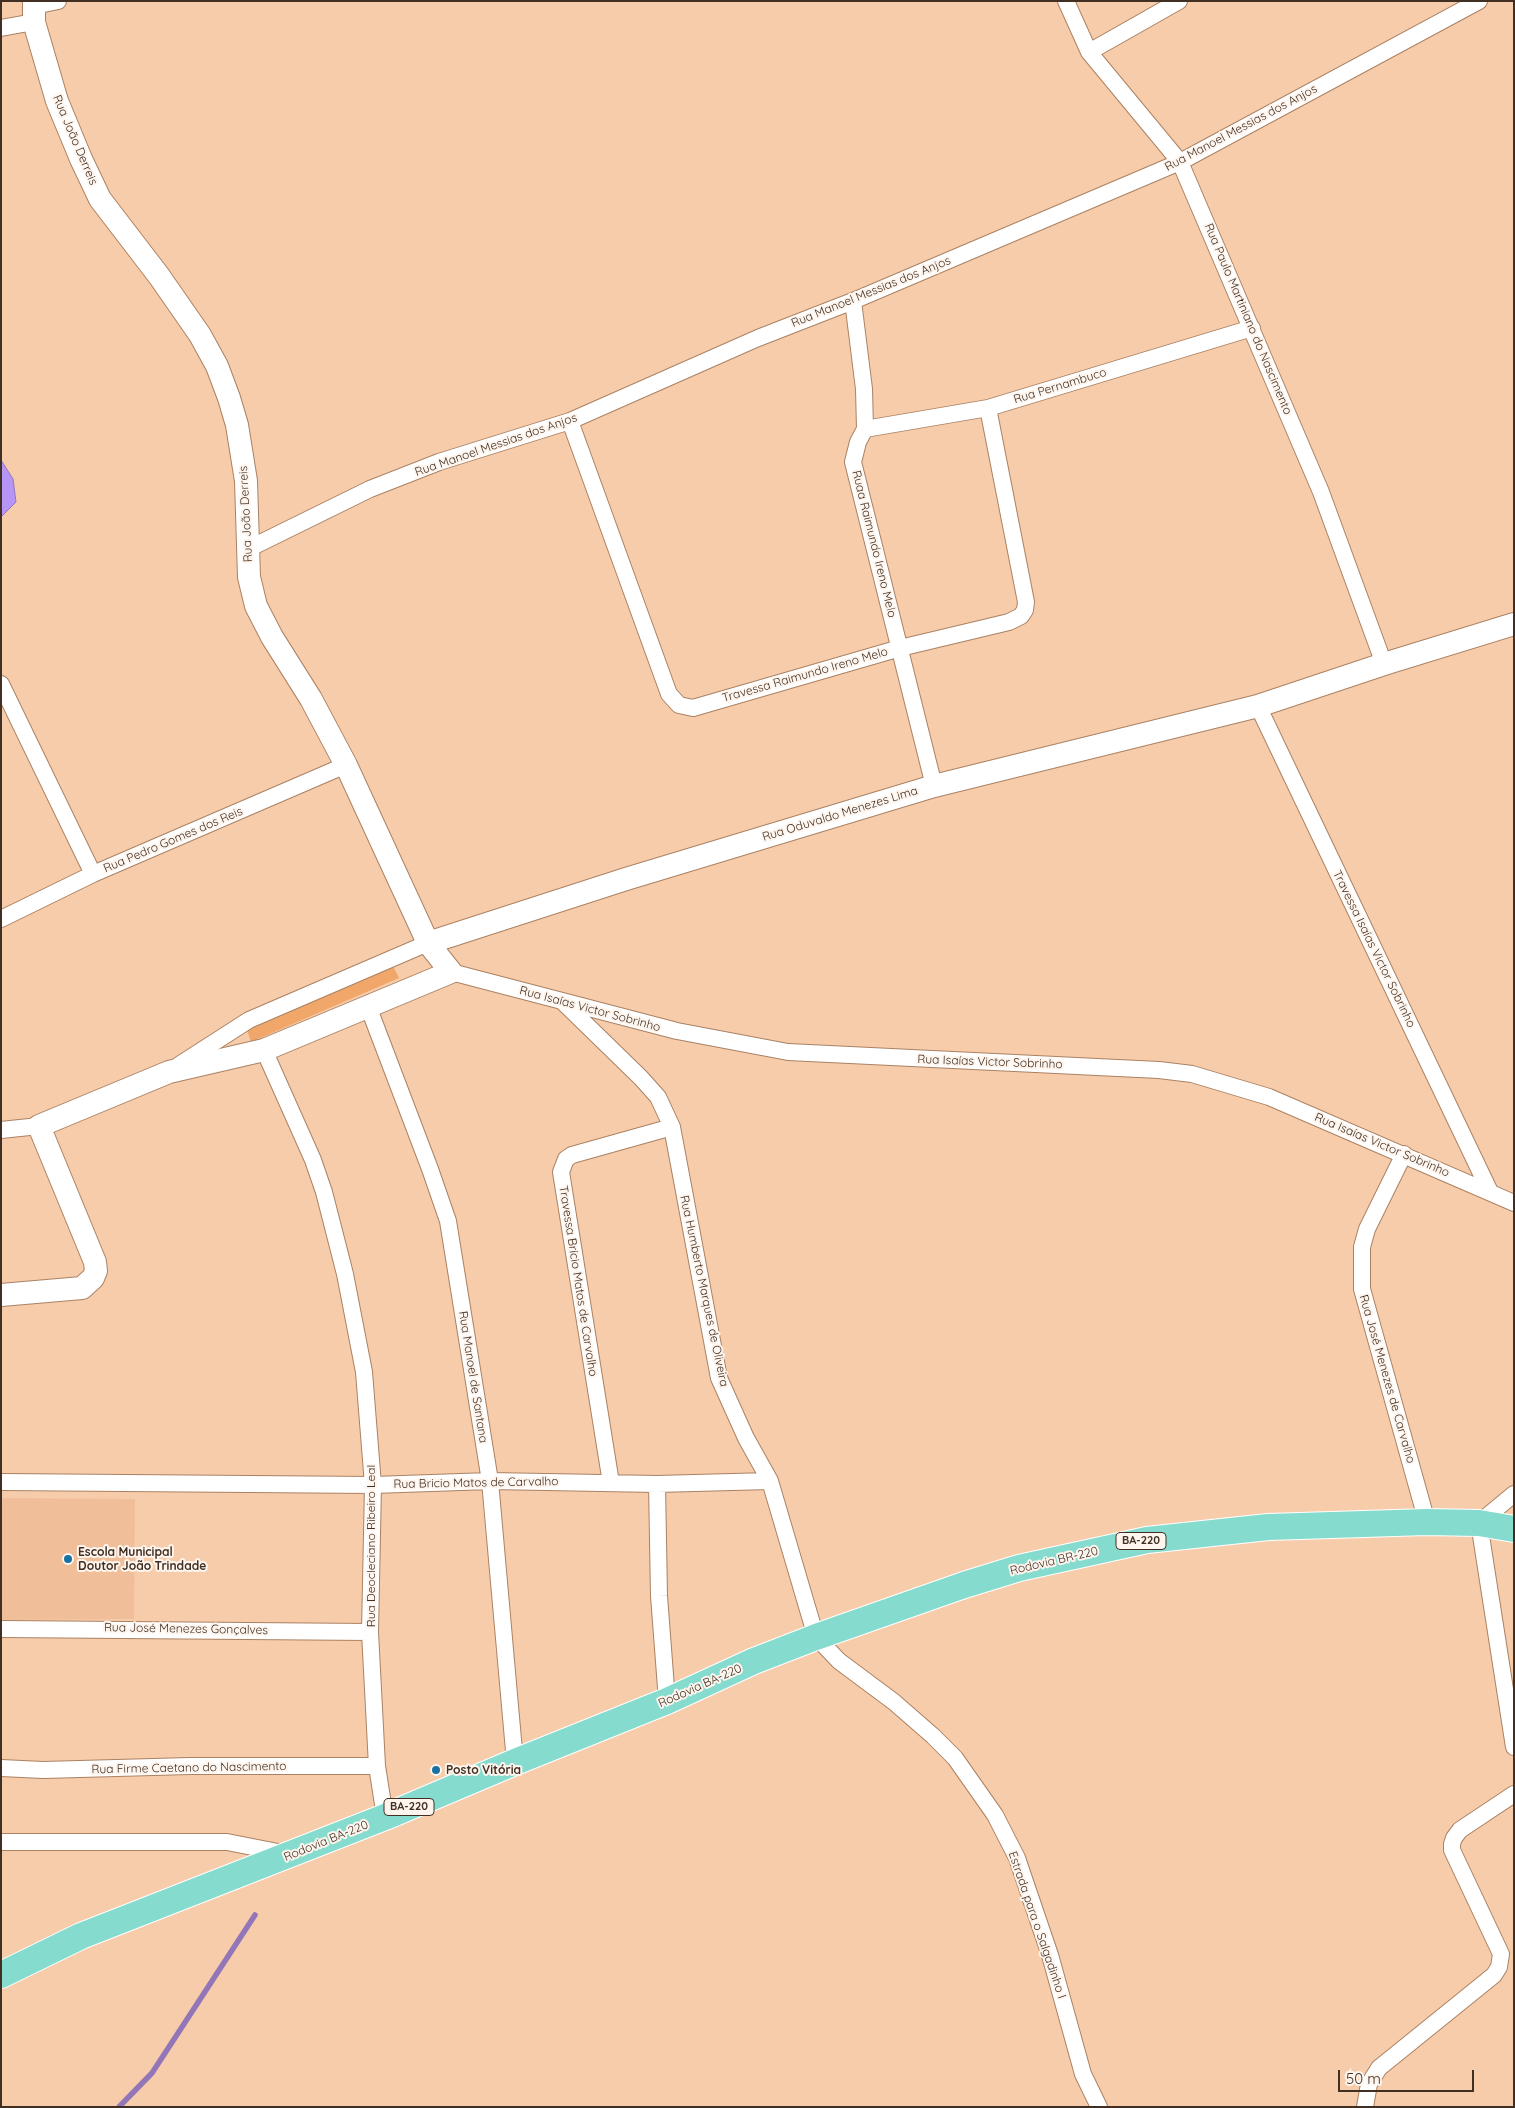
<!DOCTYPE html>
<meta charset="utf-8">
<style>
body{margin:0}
#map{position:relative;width:1515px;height:2108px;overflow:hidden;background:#f7ccab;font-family:Quicksand,sans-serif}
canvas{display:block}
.frame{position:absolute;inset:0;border:2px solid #402f22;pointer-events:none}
.scale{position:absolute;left:1338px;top:2070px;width:136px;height:22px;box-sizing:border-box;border:2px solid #402f22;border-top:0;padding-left:6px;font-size:15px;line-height:18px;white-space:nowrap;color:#402f22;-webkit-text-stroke:4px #fef5ee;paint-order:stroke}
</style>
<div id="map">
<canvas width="1515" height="2108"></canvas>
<div class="frame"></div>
<div class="scale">50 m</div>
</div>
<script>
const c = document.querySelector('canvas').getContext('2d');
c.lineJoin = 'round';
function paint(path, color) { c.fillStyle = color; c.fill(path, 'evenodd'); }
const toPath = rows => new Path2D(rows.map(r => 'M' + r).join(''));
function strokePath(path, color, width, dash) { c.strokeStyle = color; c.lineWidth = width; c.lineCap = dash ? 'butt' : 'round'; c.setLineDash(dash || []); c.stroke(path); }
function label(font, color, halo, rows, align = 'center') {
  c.font = font + ' Quicksand,sans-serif'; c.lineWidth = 4; c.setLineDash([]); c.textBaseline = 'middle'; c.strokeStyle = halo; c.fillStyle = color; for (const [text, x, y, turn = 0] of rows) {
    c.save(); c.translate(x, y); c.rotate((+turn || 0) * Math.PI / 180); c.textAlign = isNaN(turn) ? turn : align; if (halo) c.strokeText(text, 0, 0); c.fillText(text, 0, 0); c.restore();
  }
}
paint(toPath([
 [1,1498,135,1499,134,1619,1,1620]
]), '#f0bf99');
paint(toPath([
 [393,966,399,978,251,1042,247,1030]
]), '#f1a66a');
const water = toPath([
 [1,460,13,479,16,502,1,517,1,460]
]);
paint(water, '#b695f7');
strokePath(water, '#9376b7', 1);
strokePath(toPath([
 [119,2107,152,2073,255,1915]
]), '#9376b7', 5.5);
const street = toPath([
 [1066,1,1089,52,1180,162,1321,492,1384,664],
 [34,6,58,1],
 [1,28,34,22],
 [1089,52,1179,1],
 [853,301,864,389,865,429,858,442,853,462,934,786],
 [570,421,669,694,679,705,693,708,900,648,1009,622,1021,616,1025,610,1026,602,988,408],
 [865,429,988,408,1252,328],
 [248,549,370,489,439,462,570,421,758,338,853,301,1180,162,1479,1],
 [1,684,93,874],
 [1258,706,1490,1192],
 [1,919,93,874,346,765],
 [451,972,677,1031,788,1052,1159,1070,1192,1074,1269,1097,1514,1203],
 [562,1001,641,1078,658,1097,672,1127,719,1378,746,1438,770,1481,816,1637,839,1661,894,1702,933,1736,955,1758,995,1815,1017,1858,1050,1955,1083,2074,1099,2107],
 [368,1006,430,1169,448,1221,490,1481,515,1762],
 [264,1050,313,1160,324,1192,345,1274,364,1372,373,1485,370,1632,377,1766,385,1817],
 [179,1065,249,1020,428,943],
 [1,1130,39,1126],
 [1404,1154,1367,1229,1362,1247,1362,1289,1427,1522],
 [1,1482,373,1485,490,1481,657,1484,770,1481],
 [611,1483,561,1172,566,1159,572,1155,672,1127],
 [657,1484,659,1596,667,1701],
 [1514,1494,1479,1523,1514,1747],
 [1,1629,370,1632],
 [1,1768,43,1770,190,1766,377,1766],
 [1,1842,227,1842,288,1854],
 [1365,2107,1369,2084,1379,2068,1494,1975,1499,1967,1501,1954,1452,1850,1452,1844,1454,1838,1460,1830,1514,1794]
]);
const secondary = toPath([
 [428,943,626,879,934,786,1258,706,1384,664,1514,624],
 [1,1295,82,1288,93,1278,96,1271,95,1262,39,1126,169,1072,264,1050,451,972,428,943,346,765,311,699,272,637,256,606,249,577,246,481,237,425,229,398,217,366,200,335,159,276,100,199,81,159,57,101,34,22,34,1]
]);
const primary = toPath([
 [1,1975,81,1936,385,1817,515,1762,667,1701,754,1661,816,1637,964,1585,1019,1568,1147,1540,1268,1527,1427,1522,1479,1523,1514,1529]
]);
strokePath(street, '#aa8263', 18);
strokePath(secondary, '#aa8263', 24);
strokePath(primary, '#fff', 28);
strokePath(street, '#fff', 16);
strokePath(secondary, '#fff', 22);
strokePath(primary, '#85dcce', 26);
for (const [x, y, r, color] of [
 [68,1559,5,"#1871a0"],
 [436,1770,5,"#1871a0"]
]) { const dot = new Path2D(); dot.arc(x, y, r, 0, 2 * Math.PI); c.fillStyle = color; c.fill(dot); strokePath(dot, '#fef5ee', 2); }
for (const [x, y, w] of [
 [1141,1541,50],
 [409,1807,50]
]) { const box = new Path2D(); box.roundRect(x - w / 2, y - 8.5, w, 17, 4); c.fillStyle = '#fef5ee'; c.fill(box); strokePath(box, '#402f22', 1); }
label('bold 11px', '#402f22', null, [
 ["BA-220",1141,1541],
 ["BA-220",409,1807]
]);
label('12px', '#402f22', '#fef5ee', [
 ["Rua Manoel Messias dos Anjos",1241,128,-28],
 ["Rua João Derreis",75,140,67],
 ["Rua Manoel Messias dos Anjos",871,292,-22],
 ["Rua Paulo Martiniano do Nascimento",1248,319,67],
 ["Rua Pernambuco",1060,386,-17],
 ["Rua Manoel Messias dos Anjos",496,445,-19],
 ["Rua João Derreis",246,514,-93],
 ["Ruaa Raimundo Ireno Melo",874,544,76],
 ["Travessa Raimundo Ireno Melo",805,675,-16],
 ["Rua Oduvaldo Menezes Lima",840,814,-17],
 ["Rua Pedro Gomes dos Reis",173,840,-23],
 ["Travessa Isaías Victor Sobrinho",1374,949,64],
 ["Rua Isaías Victor Sobrinho",590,1009,15],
 ["Rua Isaías Victor Sobrinho",990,1062,2],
 ["Rua Isaías Victor Sobrinho",1382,1145,23],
 ["Travessa Brício Matos de Carvalho",578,1281,81],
 ["Rua Humberto Marques de Oliveira",704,1291,78],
 ["Rua Manoel de Santana",473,1377,81],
 ["Rua José Menezes de Carvalho",1387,1379,74],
 ["Rua Bricio Matos de Carvalho",476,1483,-1],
 ["Rua Deocleciano Ribeiro Leal",371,1546,-90],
 ["Rodovia BR-220",1054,1561,-13],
 ["Rua José Menezes Gonçalves",186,1629,1],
 ["Rodovia BA-220",700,1686,-24],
 ["Rua Firme Caetano do Nascimento",189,1768,-1],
 ["Rodovia BA-220",326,1841,-22],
 ["Estrada para o Salgadinho I",1037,1925,71]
]);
label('bold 12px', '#402f22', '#fef5ee', [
 ["Escola Municipal",78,1552],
 ["Doutor João Trindade",78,1566],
 ["Posto Vitória",446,1770]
], 'left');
</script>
